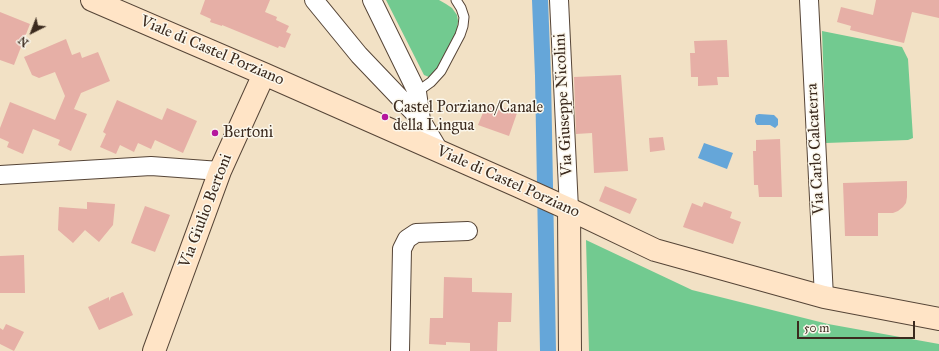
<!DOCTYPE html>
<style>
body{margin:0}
#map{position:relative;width:939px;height:351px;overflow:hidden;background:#f2e1c5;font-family:"IM FELL Great Primer",serif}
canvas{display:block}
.north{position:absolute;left:12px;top:12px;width:40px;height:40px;-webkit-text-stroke:3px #fbf7ec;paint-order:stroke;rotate:222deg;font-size:11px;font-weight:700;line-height:16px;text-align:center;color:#3b2a1e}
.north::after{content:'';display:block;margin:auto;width:14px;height:18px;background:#3b2a1e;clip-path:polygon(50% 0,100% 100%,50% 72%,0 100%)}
.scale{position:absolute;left:797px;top:321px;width:118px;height:18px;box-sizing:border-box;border:2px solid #3b2a1e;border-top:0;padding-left:5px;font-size:12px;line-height:14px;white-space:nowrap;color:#3b2a1e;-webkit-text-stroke:3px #fbf7ec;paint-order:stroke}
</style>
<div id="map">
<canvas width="939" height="351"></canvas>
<div class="north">N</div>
<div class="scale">50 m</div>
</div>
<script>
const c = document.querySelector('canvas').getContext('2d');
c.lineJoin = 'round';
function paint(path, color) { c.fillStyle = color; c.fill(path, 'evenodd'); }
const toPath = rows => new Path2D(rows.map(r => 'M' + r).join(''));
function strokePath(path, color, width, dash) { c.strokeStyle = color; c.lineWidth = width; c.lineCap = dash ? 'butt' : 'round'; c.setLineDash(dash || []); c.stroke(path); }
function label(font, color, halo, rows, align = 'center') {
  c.font = font + ' "IM FELL Great Primer",serif'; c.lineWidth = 3; c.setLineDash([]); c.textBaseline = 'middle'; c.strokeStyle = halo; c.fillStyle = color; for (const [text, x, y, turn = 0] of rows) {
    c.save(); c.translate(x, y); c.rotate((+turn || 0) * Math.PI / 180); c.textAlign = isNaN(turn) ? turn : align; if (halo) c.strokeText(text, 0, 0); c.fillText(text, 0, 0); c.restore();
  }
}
paint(toPath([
 [386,0,439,0,446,4,452,8,457,15,458,21,457,30,450,47,439,67,433,75,429,77,424,75],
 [822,31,902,47,908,59,913,138,908,140,826,143],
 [586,240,692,290,828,324,939,344,939,351,589,351]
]), '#72ca90');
paint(toPath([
 [759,114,774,115,778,119,778,125,775,128,770,125,757,125,755,122,755,119,756,115],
 [704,143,733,153,727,169,698,158]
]), '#65a6d9');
strokePath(toPath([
 [540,0,543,76,548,351]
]), '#65a6d9', 16);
paint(toPath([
 [205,0,270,0,265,12,277,17,276,20,289,26,286,32,291,34,285,48,279,46,278,48,222,25,222,26,210,22,211,19,200,14],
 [876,0,939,0,939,18,912,12,904,43,850,30,851,26,837,22,841,7,873,15],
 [0,12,30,24,14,65,0,60],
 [66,39,72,55,80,52,82,58,98,52,110,81,81,93,74,109,87,114,71,151,58,145,60,140,33,129,23,154,7,147,9,142,0,138,0,128,10,102,55,120,65,96,55,72,39,78,32,75,24,57],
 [727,40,729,77,717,77,718,85,698,86,698,77,691,77,690,53,695,53,694,41],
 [621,75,628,171,594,173,592,133,576,134,574,77],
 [117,100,162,120,167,108,197,121,183,153,155,140,151,149,138,143,134,152,120,145,116,154,100,147,106,134,103,132],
 [486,105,495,108,496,105,517,113,509,136,478,125],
 [663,137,665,150,650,152,649,138],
 [780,139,782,197,759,197,758,185,754,185,753,151,756,151,756,140],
 [907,181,907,197,906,203,903,207,898,211,893,213,878,213,878,236,845,236,843,183],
 [605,186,637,199,630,214,599,201],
 [87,202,115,204,113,225,99,242,85,230,73,243,58,230,59,207,87,209],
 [704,202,732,212,730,218,741,222,733,244,683,227,692,203,702,207],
 [145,206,170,215,155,252,131,243],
 [24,255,25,293,0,293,0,256],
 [444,277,472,278,472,292,512,293,511,322,498,322,497,351,470,351,470,343,446,342,446,345,429,344,430,318,443,318],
 [123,292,133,315,99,330,88,307,109,297,109,301,111,297],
 [6,324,24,332,14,351,0,344,0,328,3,330]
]), '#e6afa6');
const lane = toPath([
 [417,92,431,82,441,71,460,35,463,26,464,17,461,8,456,0]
]);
const street = toPath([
 [314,0,359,55,421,120],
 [372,0,417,92,421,120,440,152],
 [559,0,569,209],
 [809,0,824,297],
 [0,175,151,166,220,171],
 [400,351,402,249,407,239,416,233,468,231]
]);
const secondary = toPath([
 [92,0,264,74,518,186,569,209,655,250,824,297,939,319],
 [569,209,570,351],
 [154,351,220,171,264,74]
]);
strokePath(lane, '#564537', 11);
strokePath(street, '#564537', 20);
strokePath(secondary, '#564537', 24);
strokePath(lane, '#fff', 9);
strokePath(street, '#fff', 18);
strokePath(secondary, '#ffe4c6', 22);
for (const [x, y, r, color] of [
 [385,117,4,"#b5179e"],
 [215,133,4,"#b5179e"]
]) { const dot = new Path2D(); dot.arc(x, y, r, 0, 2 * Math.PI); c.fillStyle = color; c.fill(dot); strokePath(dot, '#fbf7ec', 1.5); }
label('16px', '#3b2a1e', '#fbf7ec', [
 ["Viale di Castel Porziano",212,51,23],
 ["Via Giuseppe Nicolini",564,105,-93],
 ["Via Carlo Calcaterra",816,149,-93],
 ["Viale di Castel Porziano",508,182,24],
 ["Via Giulio Bertoni",206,211,-69]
]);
label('16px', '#3b2a1e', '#fbf7ec', [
 ["Castel Porziano/Canale",393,108],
 ["della Lingua",393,126],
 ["Bertoni",223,133]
], 'left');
</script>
